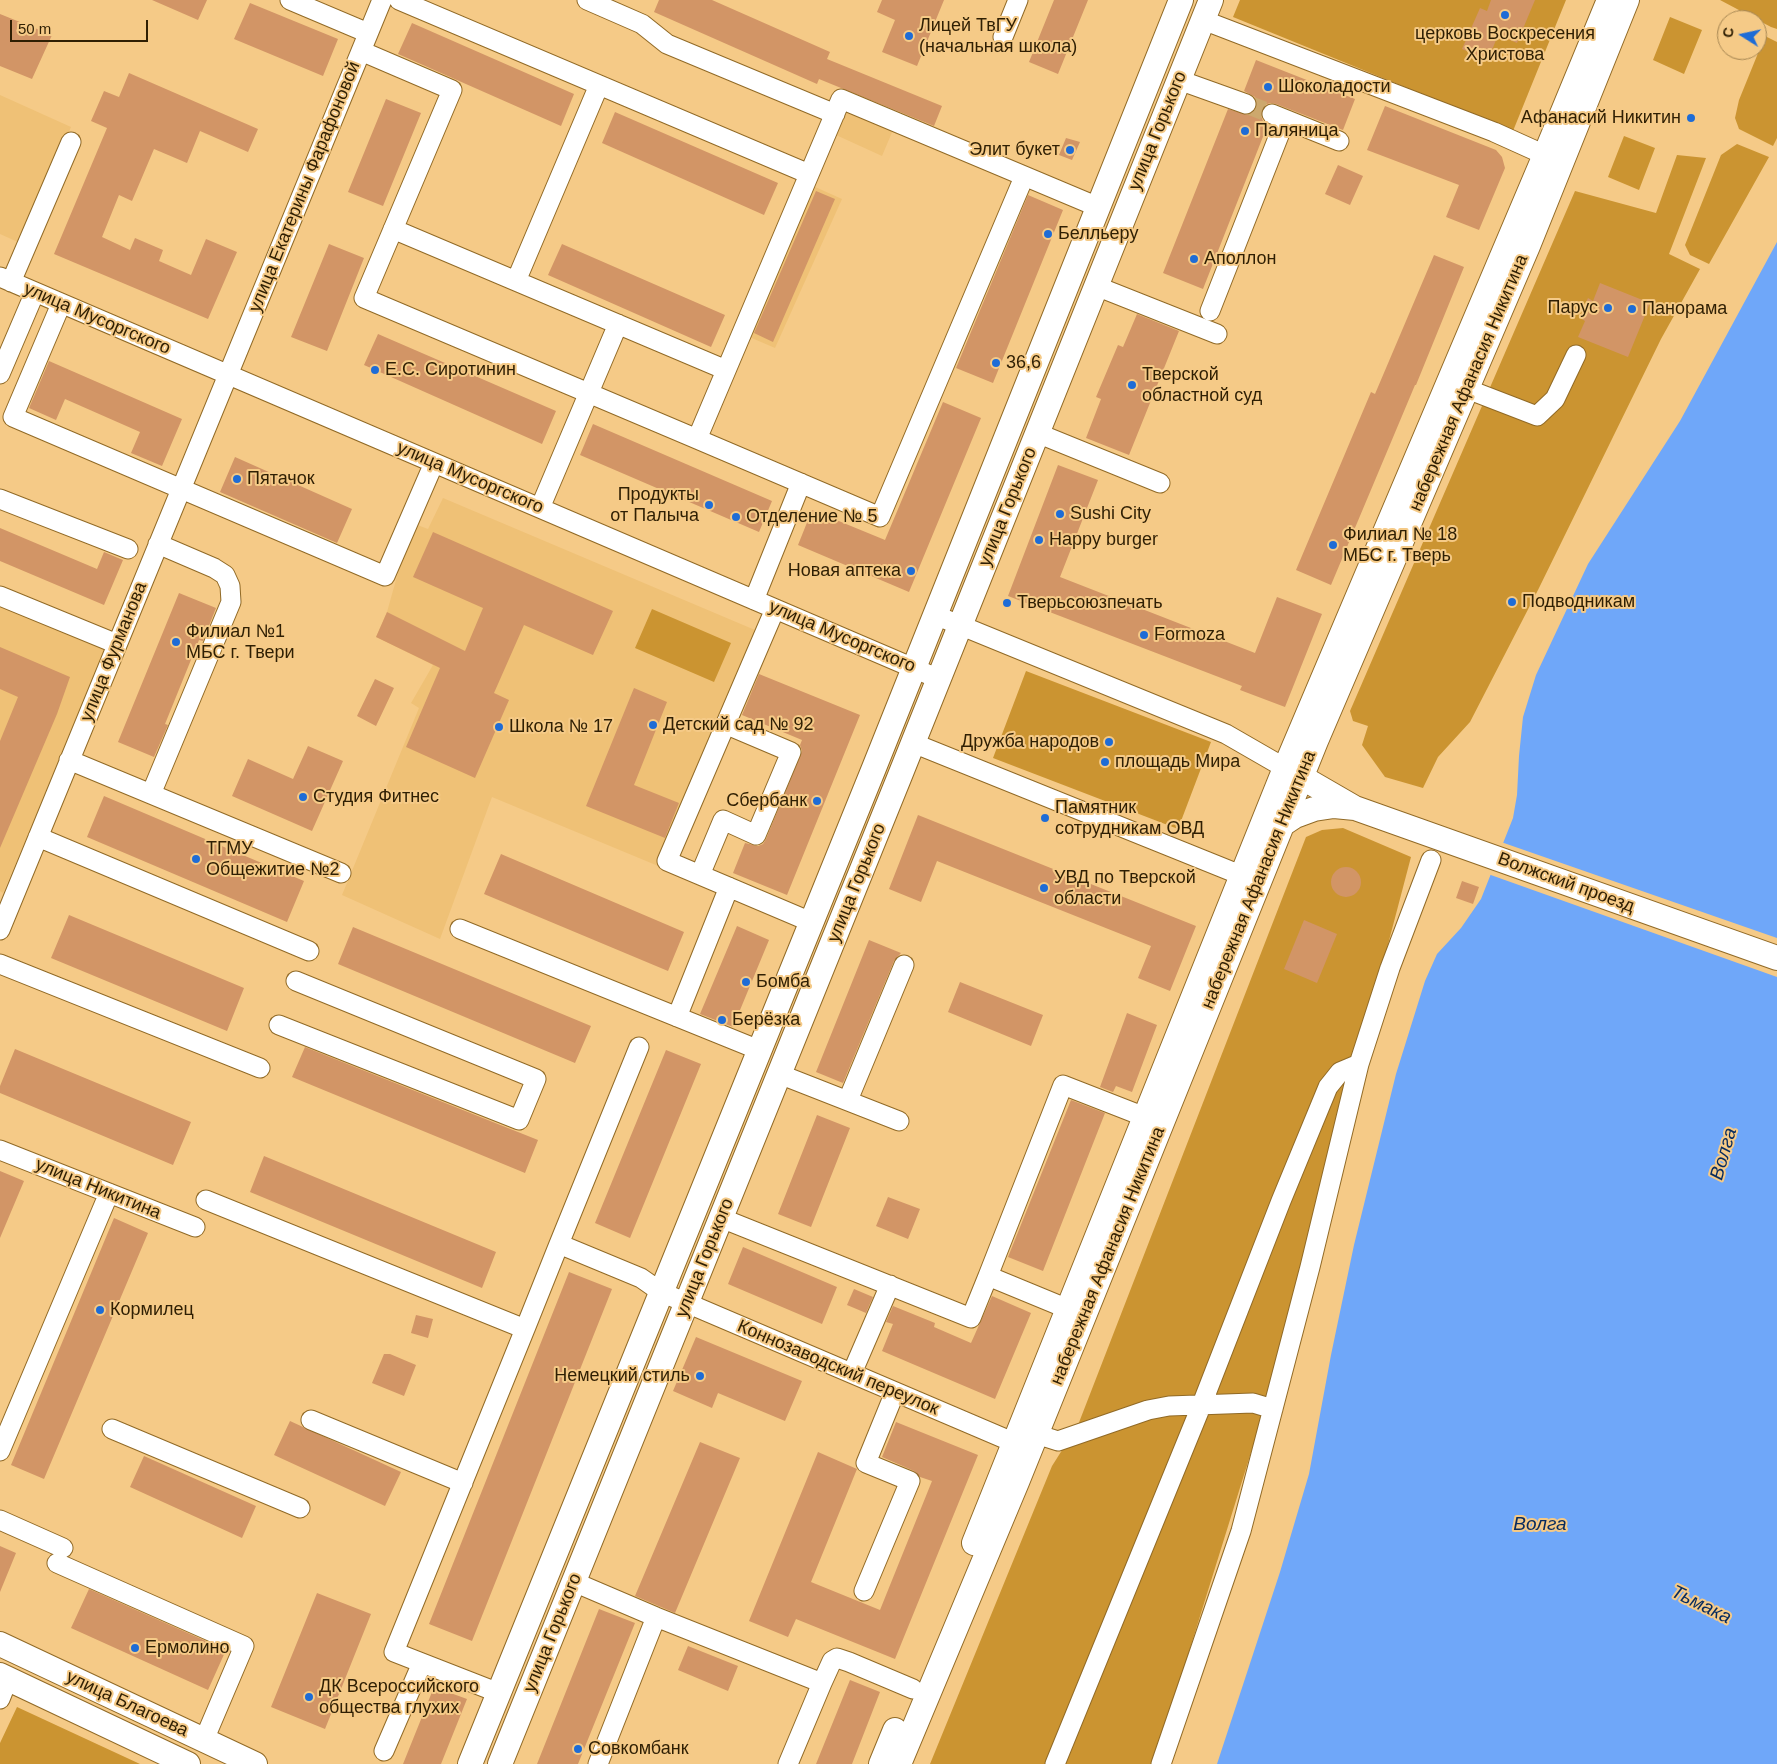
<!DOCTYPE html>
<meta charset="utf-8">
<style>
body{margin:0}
#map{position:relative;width:1777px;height:1764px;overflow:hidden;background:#f5ca87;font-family:Arial,sans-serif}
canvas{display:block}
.north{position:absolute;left:1717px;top:10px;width:50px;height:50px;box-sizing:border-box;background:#f5ca87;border:1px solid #a68652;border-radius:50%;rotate:280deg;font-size:14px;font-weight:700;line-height:20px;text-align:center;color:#2f1f03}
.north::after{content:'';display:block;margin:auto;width:18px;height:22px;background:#1e6cd6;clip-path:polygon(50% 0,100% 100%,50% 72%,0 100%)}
.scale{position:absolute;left:10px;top:20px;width:138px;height:22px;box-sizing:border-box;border:2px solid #2f1f03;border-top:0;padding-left:6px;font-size:15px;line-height:18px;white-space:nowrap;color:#2f1f03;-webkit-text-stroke:4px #f5ca87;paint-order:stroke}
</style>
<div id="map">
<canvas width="1777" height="1764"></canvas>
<div class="north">С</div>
<div class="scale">50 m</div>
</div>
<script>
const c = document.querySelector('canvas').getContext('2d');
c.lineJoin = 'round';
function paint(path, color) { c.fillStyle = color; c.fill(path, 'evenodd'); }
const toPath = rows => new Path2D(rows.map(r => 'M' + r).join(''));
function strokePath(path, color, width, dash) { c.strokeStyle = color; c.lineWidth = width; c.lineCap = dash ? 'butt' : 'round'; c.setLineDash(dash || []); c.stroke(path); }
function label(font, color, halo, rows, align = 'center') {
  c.font = font + ' Arial,sans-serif'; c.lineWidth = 4; c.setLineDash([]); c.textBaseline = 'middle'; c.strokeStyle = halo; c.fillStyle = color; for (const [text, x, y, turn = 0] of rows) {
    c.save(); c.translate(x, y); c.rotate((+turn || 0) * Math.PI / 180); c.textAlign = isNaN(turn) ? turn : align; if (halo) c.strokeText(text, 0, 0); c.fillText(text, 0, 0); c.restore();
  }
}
paint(toPath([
 [0,95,71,127,20,243,0,234],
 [847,110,893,130,882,156,836,135],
 [813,186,842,199,775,348,747,336],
 [443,498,755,630,663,868,492,797,440,939,342,895,419,708,411,703,433,665,376,637,387,612,412,523,428,529],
 [0,606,107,649,3,893,0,891]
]), '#efc176');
paint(toPath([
 [1240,0,1566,0,1513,131,1233,17],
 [1720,0,1777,0,1777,29,1771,27],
 [1670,17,1702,30,1684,74,1653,60],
 [1765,36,1777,42,1777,138,1773,146,1739,129,1735,118,1739,100],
 [1624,136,1655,148,1639,190,1608,177],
 [1737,144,1769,157,1709,264,1690,255,1685,245,1721,155],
 [1677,155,1706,158,1669,254,1700,269,1661,339,1538,590,1470,722,1438,757,1423,788,1385,777,1362,745,1368,726,1353,721,1350,711,1575,191,1656,213],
 [652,609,731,643,714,682,635,648],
 [1026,671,1211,742,1178,829,993,758],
 [1343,828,1411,857,1272,1385,1154,1764,930,1764,1052,1466,1078,1425,1306,837,1322,830],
 [17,1707,140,1764,0,1764,0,1743]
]), '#cb9431');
paint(toPath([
 [1777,242,1777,1764,1217,1764,1280,1572,1309,1474,1331,1355,1354,1245,1396,1074,1425,981,1437,954,1461,928,1481,899,1513,818,1517,795,1519,756,1523,717,1536,675,1588,564,1680,421]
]), '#6fa7f9');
paint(toPath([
 [1501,842,1777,938,1777,977,1488,874]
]), '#f5ca87');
paint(toPath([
 [152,0,207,0,198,20],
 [659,0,712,0,830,52,827,59,942,106,934,126,819,79,817,84,654,12],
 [882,0,944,0,917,66,882,52,895,20,877,12],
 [1054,0,1088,0,1058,74,1029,62],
 [1491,0,1535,0,1517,43,1498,35,1488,60,1462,49,1480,8,1487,11],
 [250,3,338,39,323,76,234,39],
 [0,14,52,35,32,79,0,66],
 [412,23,574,94,561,126,398,54],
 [1256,60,1355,99,1343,130,1276,104,1270,103,1265,105,1261,110,1261,116,1263,121,1268,124,1203,289,1163,273,1228,109,1248,115,1253,113,1256,108,1257,102,1255,97,1244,91],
 [129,73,258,129,248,152,200,131,187,163,154,149,132,201,119,195,102,237,130,250,135,238,163,250,159,261,191,275,206,239,237,252,208,319,54,254,107,128,91,121,104,91,119,97],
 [386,99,421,113,383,206,348,192],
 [1385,106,1496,150,1502,157,1505,168,1479,230,1446,217,1459,185,1367,150],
 [615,112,778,183,764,215,602,143],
 [1066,138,1080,142,1072,160,1059,155],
 [1338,165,1363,176,1350,205,1325,194],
 [816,191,835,199,773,342,754,333],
 [1028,195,1063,210,993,383,956,368],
 [329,244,364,258,327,351,291,337],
 [562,244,725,315,711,347,548,275],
 [1434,255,1464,267,1416,385,1415,385,1331,585,1296,570,1371,392,1375,394],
 [1600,283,1650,303,1628,357,1578,337,1585,321,1580,318,1583,309,1588,298,1593,301],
 [1137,314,1179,331,1129,455,1086,438,1101,399,1096,397,1118,345,1123,347],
 [378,334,556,411,542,444,364,365],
 [49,361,182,419,162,466,131,453,140,432,65,399,56,420,29,408],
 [943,402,981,418,909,592,798,545,812,510,885,540],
 [593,424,772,501,759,532,580,455],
 [235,457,352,509,337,543,220,492],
 [1058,465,1098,480,1060,577,1255,653,1277,597,1322,614,1285,707,1240,690,1242,686,1008,596],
 [0,528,97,569,104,552,123,560,104,605,0,561],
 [433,532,613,611,593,655,524,625,494,693,509,700,475,778,406,747,440,668,376,637,387,612,465,651,483,608,413,577],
 [179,593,216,608,203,641,199,640,165,724,168,725,154,757,118,742],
 [0,647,70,677,57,714,0,848,0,741,18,697,0,689],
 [759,674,860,715,787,895,733,873,745,843,758,846,763,844,766,839,802,751,800,745,802,740,742,715],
 [375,679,394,688,376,726,357,716],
 [634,688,667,702,634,785,679,803,665,838,586,806],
 [308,746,343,761,312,831,232,796,248,759,293,779],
 [104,796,304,881,287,922,87,837],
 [918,815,1196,926,1170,991,1138,978,1151,946,937,861,921,902,889,889],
 [501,854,684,932,668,971,484,894],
 '1331 882a15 15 0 1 1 30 0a15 15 0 1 1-30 0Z',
 [1462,881,1479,887,1473,904,1456,898],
 [69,915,244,988,227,1031,51,958],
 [1304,920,1337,934,1317,983,1284,969],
 [737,926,769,940,733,1027,700,1014],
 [353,927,591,1026,575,1063,338,964],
 [869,940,901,953,894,961,843,1083,816,1072],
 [960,982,1043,1015,1031,1046,948,1012],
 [1127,1013,1157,1025,1132,1092,1116,1086,1113,1092,1100,1087],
 [305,1047,538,1140,525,1173,292,1077],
 [15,1049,191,1122,173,1165,0,1093,0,1086],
 [666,1050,701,1064,630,1238,595,1223],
 [1071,1100,1105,1113,1043,1271,1008,1257],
 [817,1115,850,1128,811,1227,778,1214],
 [264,1156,496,1252,482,1288,250,1192],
 [0,1171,24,1181,0,1238],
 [888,1197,920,1209,908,1239,876,1226],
 [114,1218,148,1233,44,1479,11,1465],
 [743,1247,837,1287,822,1324,728,1284],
 [569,1272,612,1289,472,1641,429,1624],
 [854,1289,873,1297,866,1313,847,1305],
 [992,1296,1031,1313,995,1399,882,1351,893,1324,886,1322,893,1306,935,1323,934,1327,971,1343],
 [416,1315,433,1319,428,1338,411,1333],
 [696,1337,802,1381,785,1421,718,1393,712,1408,673,1391],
 [384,1354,390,1354,416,1365,404,1396,372,1383],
 [290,1421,401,1472,385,1506,274,1455],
 [896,1422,978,1455,895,1659,796,1619,788,1637,749,1621,818,1452,857,1469,811,1582,880,1610,932,1481,920,1477,914,1471,882,1457],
 [700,1442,740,1458,675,1613,635,1596],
 [144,1456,256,1506,242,1538,130,1487],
 [0,1546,16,1553,0,1592],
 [89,1589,226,1650,208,1690,71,1628],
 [317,1593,371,1614,325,1729,271,1707],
 [599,1609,635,1623,578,1764,537,1764],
 [688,1646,738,1666,728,1691,678,1670],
 [850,1680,880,1692,852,1764,816,1764],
 [434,1687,467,1699,441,1764,403,1764]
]), '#d29566');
strokePath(toPath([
 [1246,104,1272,114]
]), '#cda86d', 19, [19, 9]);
const minor = toPath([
 [290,0,368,33],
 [399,0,809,174],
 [587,0,642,24,667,44,835,114],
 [1203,20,1494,132,1545,155],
 [1003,37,1018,0],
 [361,51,452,90,364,298,697,439,841,99,1098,207],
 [1179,80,1246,104],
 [1272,114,1339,141],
 [393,229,726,370],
 [0,277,939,679],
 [516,281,599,85],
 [11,282,71,142],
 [1096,286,1217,334],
 [61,304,13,417,385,576,434,463],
 [1210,311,1285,120],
 [0,374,35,292],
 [1467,389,1537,416,1555,399,1576,355],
 [1037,433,1160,483],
 [697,439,880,517,1024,177],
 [0,499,128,549],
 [540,508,618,324],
 [0,596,117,644],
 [754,600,801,483],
 [775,609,667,861,811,922],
 [935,615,1226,734,1285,768],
 [913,743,1253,880],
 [69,760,341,873],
 [151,794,231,602,230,586,225,575,214,568,158,544],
 [38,837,309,951],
 [700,875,723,820,756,835,791,752,725,724],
 [460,929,759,1050],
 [0,930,382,0],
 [0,964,260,1068],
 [677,1017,729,887],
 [279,1025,519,1120,536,1079,296,981],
 [779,1074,899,1121],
 [848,1100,904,965],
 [0,1150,195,1227],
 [206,1200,525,1329,559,1244,641,1278,661,1292,1015,1443],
 [721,1218,971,1318,988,1276,1068,1309],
 [559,1244,639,1047],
 [988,1276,1063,1085,1145,1117],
 [852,1373,890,1285],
 [311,1420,463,1483],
 [112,1429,300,1508],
 [1036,1434,1058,1441,1148,1410,1169,1406,1253,1403,1273,1409],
 [0,1451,109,1193],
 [0,1520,63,1548],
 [57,1563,244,1646,204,1740],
 [574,1582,656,1617,822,1683,788,1764],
 [864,1591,910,1481,866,1463,895,1392],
 [822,1683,832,1661,837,1658,849,1662,913,1689],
 [499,1693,394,1652,525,1329],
 [0,1699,8,1679],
 [384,1751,422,1663],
 [598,1764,656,1617],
 [1055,1764,1202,1404,1281,1201,1328,1087,1340,1072,1359,1064],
 [1161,1764,1241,1531,1310,1267,1359,1064,1390,968,1431,860]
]);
const major = toPath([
 [1289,770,1353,807],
 [1277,828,1295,816,1314,809,1334,806,1355,808,1777,958],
 [974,1543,1285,768,1545,155,1609,0],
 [0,1644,255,1764],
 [0,1675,188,1764],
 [470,1764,874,768,1181,0],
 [500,1764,899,778,1211,0],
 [881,1764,895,1730],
 [899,1764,1017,1482,1316,741,1528,246,1627,0]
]);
strokePath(minor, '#916a26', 21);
strokePath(major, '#916a26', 26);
strokePath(minor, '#fff', 19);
strokePath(major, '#fff', 24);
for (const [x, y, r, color] of [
 [1505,15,5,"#1e6cd6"],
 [909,36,5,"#1e6cd6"],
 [1268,87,5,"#1e6cd6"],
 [1691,118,5,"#1e6cd6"],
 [1245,131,5,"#1e6cd6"],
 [1070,150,5,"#1e6cd6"],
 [1048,234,5,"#1e6cd6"],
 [1194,259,5,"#1e6cd6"],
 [1608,308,5,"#1e6cd6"],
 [1632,309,5,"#1e6cd6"],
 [996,363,5,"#1e6cd6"],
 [375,370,5,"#1e6cd6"],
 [1132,385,5,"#1e6cd6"],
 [237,479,5,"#1e6cd6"],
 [709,505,5,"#1e6cd6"],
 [1060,514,5,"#1e6cd6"],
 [736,517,5,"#1e6cd6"],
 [1039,540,5,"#1e6cd6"],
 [1333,545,5,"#1e6cd6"],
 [911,571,5,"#1e6cd6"],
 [1512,602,5,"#1e6cd6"],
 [1007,603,5,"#1e6cd6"],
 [1144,635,5,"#1e6cd6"],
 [176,642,5,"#1e6cd6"],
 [653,725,5,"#1e6cd6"],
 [499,727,5,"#1e6cd6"],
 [1109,742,5,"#1e6cd6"],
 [1105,762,5,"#1e6cd6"],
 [303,797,5,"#1e6cd6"],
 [817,801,5,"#1e6cd6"],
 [1045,818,5,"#1e6cd6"],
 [196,859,5,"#1e6cd6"],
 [1044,888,5,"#1e6cd6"],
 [746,982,5,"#1e6cd6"],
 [722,1020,5,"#1e6cd6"],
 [100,1310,5,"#1e6cd6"],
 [700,1376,5,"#1e6cd6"],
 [135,1648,5,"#1e6cd6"],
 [309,1697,5,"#1e6cd6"],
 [578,1749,5,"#1e6cd6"]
]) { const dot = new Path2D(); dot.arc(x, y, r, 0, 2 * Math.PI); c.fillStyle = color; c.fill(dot); strokePath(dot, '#f5ca87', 2); }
label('18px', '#2f1f03', '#f5ca87', [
 ["Лицей ТвГУ",919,26],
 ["(начальная школа)",919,47],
 ["церковь Воскресения",1505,34,"center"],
 ["Христова",1505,55,"center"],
 ["Шоколадости",1278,87],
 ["Афанасий Никитин",1681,118,"right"],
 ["Паляница",1255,131],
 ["Элит букет",1060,150,"right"],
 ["Белльеру",1058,234],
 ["Аполлон",1204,259],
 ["Парус",1598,308,"right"],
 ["Панорама",1642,309],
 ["36,6",1006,363],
 ["Е.С. Сиротинин",385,370],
 ["Тверской",1142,375],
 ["областной суд",1142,396],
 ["Пятачок",247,479],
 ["Продукты",699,495,"right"],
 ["от Палыча",699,516,"right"],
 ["Sushi City",1070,514],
 ["Отделение № 5",746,517],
 ["Филиал № 18",1343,535],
 ["МБС г. Тверь",1343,556],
 ["Happy burger",1049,540],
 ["Новая аптека",901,571,"right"],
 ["Подводникам",1522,602],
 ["Тверьсоюзпечать",1017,603],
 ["Филиал №1",186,632],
 ["МБС г. Твери",186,653],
 ["Formoza",1154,635],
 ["Детский сад № 92",663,725],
 ["Школа № 17",509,727],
 ["Дружба народов",1099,742,"right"],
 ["площадь Мира",1115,762],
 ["Студия Фитнес",313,797],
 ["Сбербанк",807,801,"right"],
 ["Памятник",1055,808],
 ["сотрудникам ОВД",1055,829],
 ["ТГМУ",206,849],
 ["Общежитие №2",206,870],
 ["УВД по Тверской",1054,878],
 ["области",1054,899],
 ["Бомба",756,982],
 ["Берёзка",732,1020],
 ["Кормилец",110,1310],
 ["Немецкий стиль",690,1376,"right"],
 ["Ермолино",145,1648],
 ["ДК Всероссийского",319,1687],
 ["общества глухих",319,1708],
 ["Совкомбанк",588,1749]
], 'left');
label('18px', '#2f1f03', '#f5ca87', [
 ["улица Горького",1158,131,-68],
 ["улица Екатерины Фарафоновой",305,187,-68],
 ["улица Мусоргского",97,319,23],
 ["набережная Афанасия Никитина",1469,383,-67],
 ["улица Мусоргского",470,478,23],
 ["улица Горького",1008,507,-68],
 ["улица Мусоргского",842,637,23],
 ["улица Фурманова",114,652,-68],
 ["набережная Афанасия Никитина",1259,880,-68],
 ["улица Горького",857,883,-68],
 ["Волжский проезд",1566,883,20],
 ["улица Никитина",98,1189,22],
 ["набережная Афанасия Никитина",1108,1256,-68],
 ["улица Горького",705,1258,-68],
 ["Коннозаводский переулок",838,1368,23],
 ["улица Горького",553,1633,-68],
 ["улица Благоева",127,1704,25]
]);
label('italic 19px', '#072b5e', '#f5ca87', [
 ["Волга",1724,1154,-74],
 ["Волга",1540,1525],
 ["Тьмака",1701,1605,26]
]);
</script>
